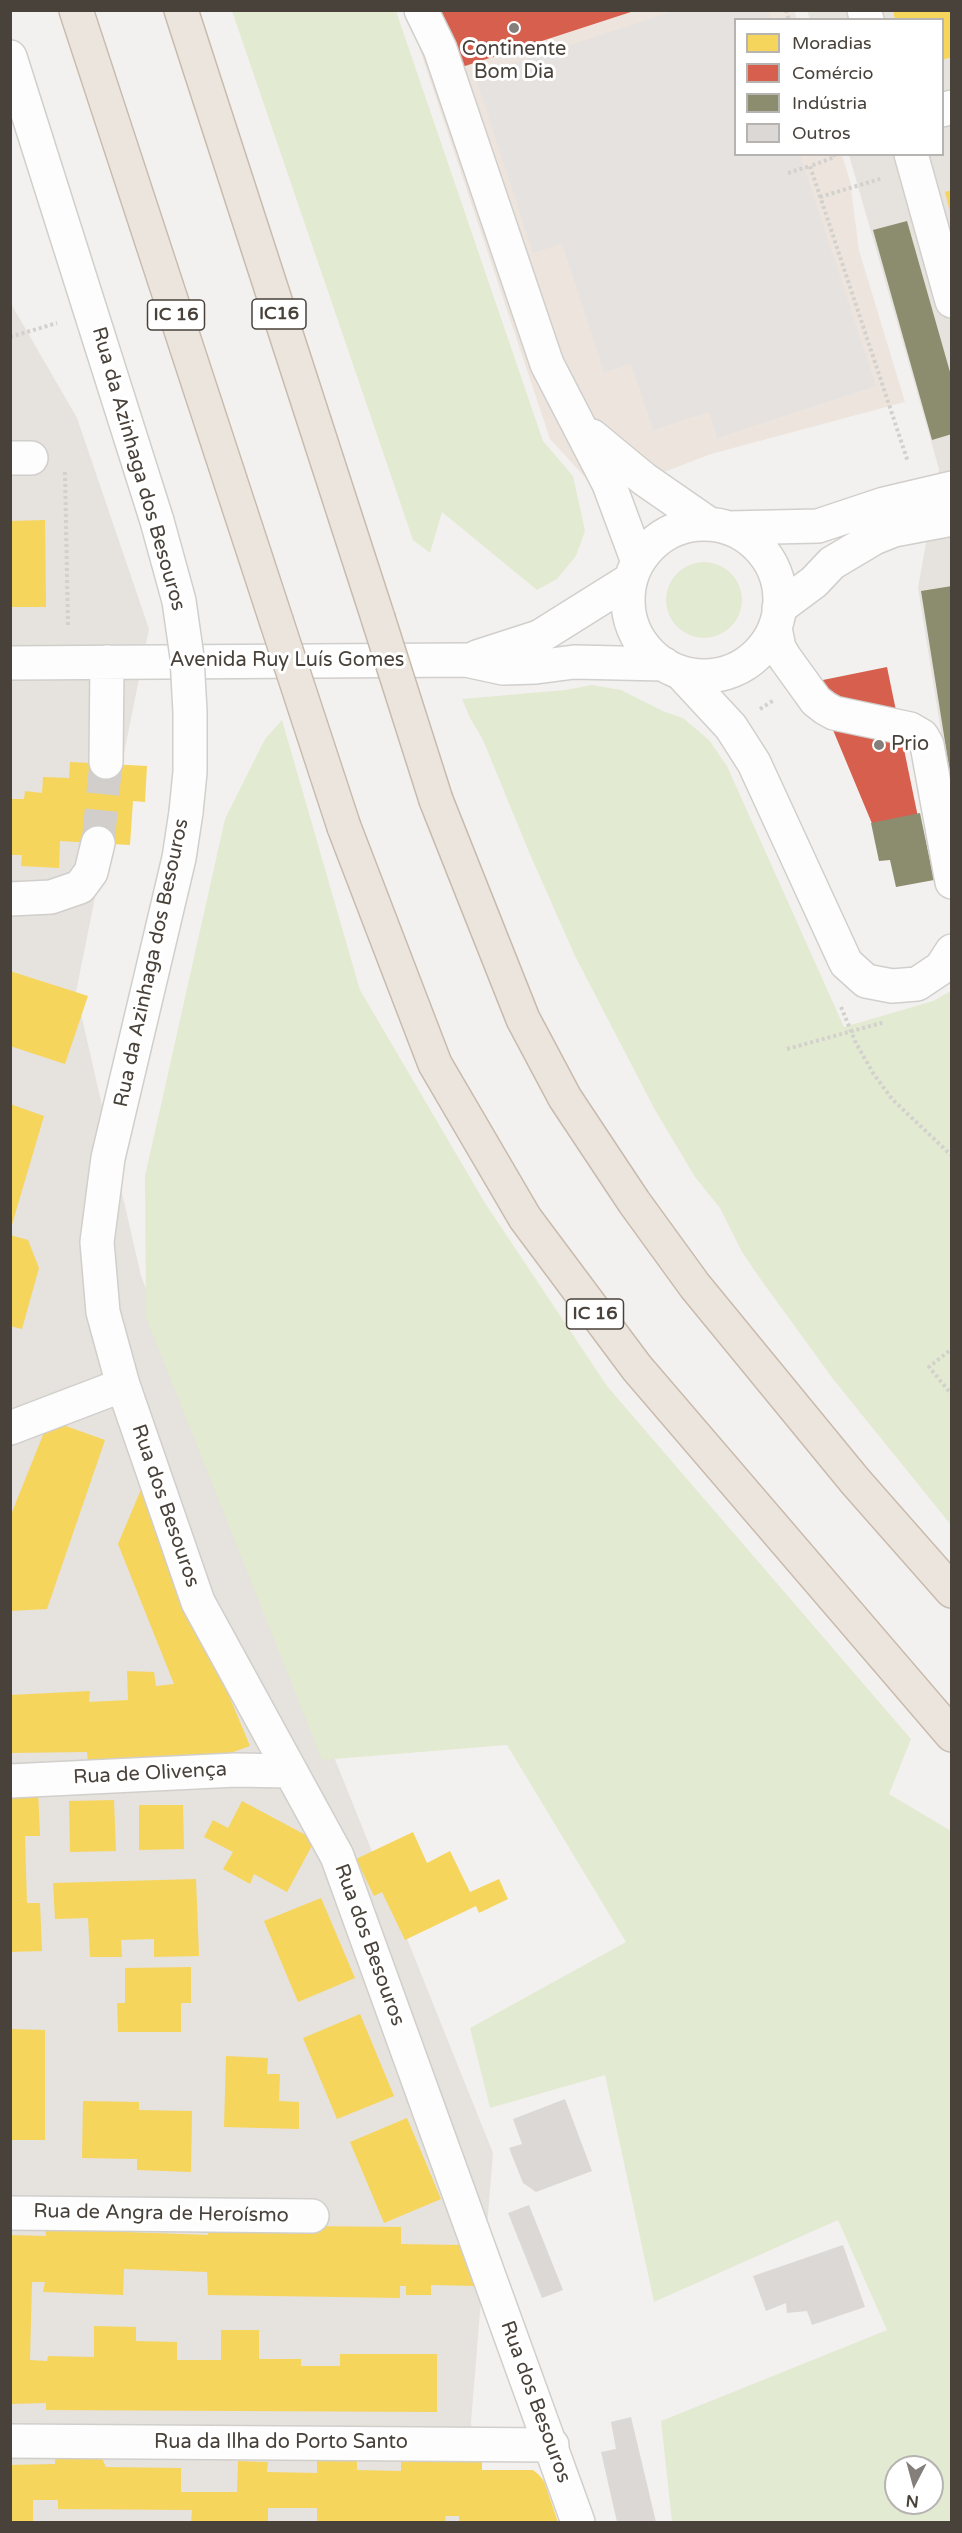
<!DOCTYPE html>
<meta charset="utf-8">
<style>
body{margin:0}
#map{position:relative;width:962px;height:2533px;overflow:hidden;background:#f3f1ef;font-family:"Varela Round",sans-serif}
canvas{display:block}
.frame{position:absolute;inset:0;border:12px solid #49423b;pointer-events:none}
.legend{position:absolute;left:734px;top:18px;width:210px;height:138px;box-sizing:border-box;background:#fff;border:2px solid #b6b3b1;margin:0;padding:8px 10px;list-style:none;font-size:18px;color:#49423b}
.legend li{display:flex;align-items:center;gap:12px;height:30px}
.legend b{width:30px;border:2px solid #b6b3b1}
.north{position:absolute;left:884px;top:2455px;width:60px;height:60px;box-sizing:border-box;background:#fff;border:2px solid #b6b3b1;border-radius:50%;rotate:186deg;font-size:16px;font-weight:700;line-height:24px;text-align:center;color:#49423b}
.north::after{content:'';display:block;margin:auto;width:21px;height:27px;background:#847f7a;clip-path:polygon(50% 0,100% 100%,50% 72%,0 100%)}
</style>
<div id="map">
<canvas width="962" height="2533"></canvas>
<div class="frame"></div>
<ul class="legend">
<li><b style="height:16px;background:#f6d55c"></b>Moradias</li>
<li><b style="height:16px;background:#d6604d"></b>Comércio</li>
<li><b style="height:16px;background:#8c8c6e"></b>Indústria</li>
<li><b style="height:16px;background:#dbd8d6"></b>Outros</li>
</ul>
<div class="north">N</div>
</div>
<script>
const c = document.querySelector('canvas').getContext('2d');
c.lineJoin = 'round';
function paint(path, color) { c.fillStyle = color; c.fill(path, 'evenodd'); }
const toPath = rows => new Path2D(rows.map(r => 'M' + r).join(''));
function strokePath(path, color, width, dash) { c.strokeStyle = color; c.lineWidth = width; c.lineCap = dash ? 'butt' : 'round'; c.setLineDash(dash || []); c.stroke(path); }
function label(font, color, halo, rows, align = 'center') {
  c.font = font + ' "Varela Round",sans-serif'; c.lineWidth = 6; c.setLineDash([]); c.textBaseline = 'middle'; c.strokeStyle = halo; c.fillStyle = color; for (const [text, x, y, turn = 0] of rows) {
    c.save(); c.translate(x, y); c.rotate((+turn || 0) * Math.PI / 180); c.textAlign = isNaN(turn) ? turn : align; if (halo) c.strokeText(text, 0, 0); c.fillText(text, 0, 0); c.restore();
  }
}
paint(toPath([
 [807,11,951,11,951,794,918,588,939,469,849,155,942,154,942,20,810,19],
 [10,302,77,418,149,629,76,992,141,1276,493,2153,471,2422,481,2522,11,2522]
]), '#e6e2dd');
paint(toPath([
 [407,11,794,11,797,19,736,20,736,154,842,155,850,181,859,250,905,402,711,454,602,496,550,439]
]), '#ede5dd');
paint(toPath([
 [232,11,396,11,543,441,573,476,585,531,576,556,557,579,537,590,442,512,430,553,413,540],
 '666 600a38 38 0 1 1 76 0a38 38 0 1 1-76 0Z',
 [592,685,621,690,665,712,683,718,709,740,727,766,844,1027,933,1001,951,991,951,1525,833,1379,759,1277,742,1252,720,1208,695,1177,655,1110,575,956,529,852,483,740,470,718,462,699,565,690],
 [282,720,360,990,485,1203,607,1386,911,1739,889,1794,951,1831,951,2522,672,2522,661,2421,887,2330,838,2220,654,2302,605,2075,490,2108,470,2028,626,1942,507,1745,322,1760,146,1317,145,1176,225,819,265,739],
 [896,2467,932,2467,932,2503,896,2503]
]), '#e3ead2');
paint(toPath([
 [677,10,768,11,771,19,736,20,736,154,800,155,876,386,717,438,709,412,653,430,631,364,604,372,562,244,533,253,475,76]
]), '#e5e2e0');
paint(toPath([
 [893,10,952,10,952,57,942,60,942,20,895,20],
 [952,190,952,216,951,216,945,192],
 [45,520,46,607,10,607,10,521],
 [70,762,147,766,145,802,133,801,130,845,60,841,59,868,21,866,22,855,10,855,10,799,24,799,25,791,42,793,43,777,69,778],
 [10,971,88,996,65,1064,10,1046],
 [10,1104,44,1116,11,1228,10,1228],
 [10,1235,28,1240,39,1268,22,1329,10,1326],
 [49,1420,105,1440,47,1609,10,1611,10,1517],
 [142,1487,250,1746,208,1761,88,1762,87,1752,10,1753,10,1695,90,1691,89,1702,128,1700,127,1671,154,1672,156,1686,174,1684,118,1544],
 [38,1789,40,1836,25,1836,27,1903,40,1903,42,1951,10,1952,10,1790],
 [114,1800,116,1851,70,1852,69,1801],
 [242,1801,315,1840,287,1892,254,1874,250,1884,223,1869,233,1852,204,1837,213,1820,228,1828],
 [139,1805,183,1805,184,1849,139,1850],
 [413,1832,427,1863,450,1851,470,1892,499,1879,508,1899,479,1913,476,1906,405,1940,382,1892,374,1896,356,1859],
 [196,1879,199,1956,154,1957,154,1939,121,1940,122,1957,90,1957,88,1918,55,1919,53,1883],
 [321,1898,355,1978,298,2002,264,1921],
 [191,1967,191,2003,181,2003,181,2032,118,2032,117,2003,125,2003,125,1968],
 [360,2014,394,2096,337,2119,303,2038],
 [10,2029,45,2030,45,2140,10,2140],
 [226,2056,268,2058,267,2074,280,2074,279,2101,299,2102,299,2129,224,2127],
 [83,2101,139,2102,139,2110,192,2111,191,2172,137,2170,137,2159,82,2158],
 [407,2118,441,2199,384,2223,350,2142],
 [209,2225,401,2227,401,2244,461,2245,476,2286,431,2285,431,2295,406,2295,406,2286,400,2286,400,2298,208,2295,207,2272,124,2269,123,2295,43,2292,45,2282,32,2282,30,2360,47,2361,48,2356,94,2357,94,2326,136,2327,136,2341,177,2342,177,2360,221,2360,221,2330,259,2330,259,2359,301,2359,301,2366,340,2366,340,2354,437,2354,437,2412,46,2410,46,2403,10,2404,10,2235,46,2236,45,2229,208,2235],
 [55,2454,100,2454,106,2467,181,2468,181,2492,237,2492,238,2461,268,2462,267,2472,317,2473,317,2461,357,2461,357,2470,401,2471,401,2462,482,2462,482,2470,533,2470,538,2474,544,2481,558,2522,459,2522,459,2516,445,2516,446,2521,317,2521,317,2508,268,2508,268,2522,191,2522,192,2510,58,2509,58,2500,33,2500,33,2522,10,2522,10,2465,55,2464]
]), '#f6d55c');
paint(toPath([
 [437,10,634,10,634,11,462,67],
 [887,667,918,817,873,826,813,682]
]), '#d6604d');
paint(toPath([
 [907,221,952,379,952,434,932,440,873,230],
 [952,586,952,773,950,773,921,591],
 [920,813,934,880,896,887,890,860,879,861,871,823]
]), '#8c8c6e');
paint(toPath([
 [565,2099,592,2171,536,2192,523,2183,509,2148,522,2144,513,2119],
 [529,2205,563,2290,542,2298,508,2213],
 [843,2245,865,2307,812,2325,807,2311,787,2313,786,2303,766,2311,753,2276],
 [631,2417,656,2522,617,2522,601,2452,616,2449,611,2422]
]), '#dbd8d6');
strokePath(toPath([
 [98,843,106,762]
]), '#d1cecb', 33, [33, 16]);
const minor = toPath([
 [421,10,440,49,547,364,609,484,638,562],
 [864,10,867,20],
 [10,57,157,521],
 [942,110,952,107],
 [911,154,952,301],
 [592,436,644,479,709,524],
 [10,458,31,458],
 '628 600a76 76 0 1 1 152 0a76 76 0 1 1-152 0Z',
 [729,528,818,526,884,504,952,488],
 [779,608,814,582,832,563,874,538,894,530,952,519],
 [775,628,779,648,785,658,816,701,825,708,834,713,910,729,922,736,927,745,952,882],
 [477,657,539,637,630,580],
 [10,663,466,660,503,668,536,667,574,662,664,664],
 [680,672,731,727,754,763,846,963,866,981,892,986,917,984,941,968,952,951],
 [106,762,107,662],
 [186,812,179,858,108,1158,97,1242,103,1312,123,1385,198,1602,337,1856,578,2522],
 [10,899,51,897,80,887,91,872,98,843],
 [10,1428,123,1385],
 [10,1781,236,1770,289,1771],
 [10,2213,312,2216],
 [10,2441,552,2445]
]);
const highway = toPath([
 [76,10,276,620],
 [181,10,378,618],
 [436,800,523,1019,565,1098,634,1202,695,1286,855,1481,952,1591],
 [344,827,435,1064,525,1218,637,1368,952,1735]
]);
strokePath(minor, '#d1cfcc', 36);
strokePath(highway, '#c8bbad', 36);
strokePath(toPath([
 [786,10,789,20],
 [834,154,835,157,810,166,908,462],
 [788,173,810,166],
 [820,197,883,178],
 [10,337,57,323],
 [65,472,68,626],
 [760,709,774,700],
 [841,1007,856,1043,873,1073,892,1099,952,1156],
 [787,1049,885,1022],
 [949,1351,929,1367,952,1395]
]), '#d3d1cd', 4, [3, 3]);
strokePath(minor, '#fdfdfd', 33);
strokePath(highway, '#ebe5dd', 33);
const minorBridge = toPath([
 [157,521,179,601,187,657,190,712,190,772,186,812]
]);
const highwayBridge = toPath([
 [378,618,436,800],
 [276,620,344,827]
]);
strokePath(minorBridge, '#d1cfcc', 36, []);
strokePath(highwayBridge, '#c8bbad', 36, []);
strokePath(minorBridge, '#fdfdfd', 33);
strokePath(highwayBridge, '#ebe5dd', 33);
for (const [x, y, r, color] of [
 [514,28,6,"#847f7a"],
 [879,745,6,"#847f7a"]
]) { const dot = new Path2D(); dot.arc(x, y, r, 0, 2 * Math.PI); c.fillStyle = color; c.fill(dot); strokePath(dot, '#fff', 2); }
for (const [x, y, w] of [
 [279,314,54],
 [176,315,57],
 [595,1314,57]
]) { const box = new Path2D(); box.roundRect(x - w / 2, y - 15, w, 30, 4.5); c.fillStyle = '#fff'; c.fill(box); strokePath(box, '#49423b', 1.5); }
label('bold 18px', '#49423b', null, [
 ["IC16",279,314],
 ["IC 16",176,315],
 ["IC 16",595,1314]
]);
label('20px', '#49423b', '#fff', [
 ["Continente",514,50],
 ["Bom Dia",514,73],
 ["Prio",891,745,"left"]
]);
label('20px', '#49423b', '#fff', [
 ["Rua da Azinhaga dos Besouros",138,469,74],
 ["Avenida Ruy Luís Gomes",287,661],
 ["Rua da Azinhaga dos Besouros",152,963,-78],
 ["Rua dos Besouros",165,1506,71],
 ["Rua de Olivença",150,1774,-3],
 ["Rua dos Besouros",369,1945,70],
 ["Rua de Angra de Heroísmo",161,2214,1],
 ["Rua dos Besouros",535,2402,70],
 ["Rua da Ilha do Porto Santo",281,2443]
]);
</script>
